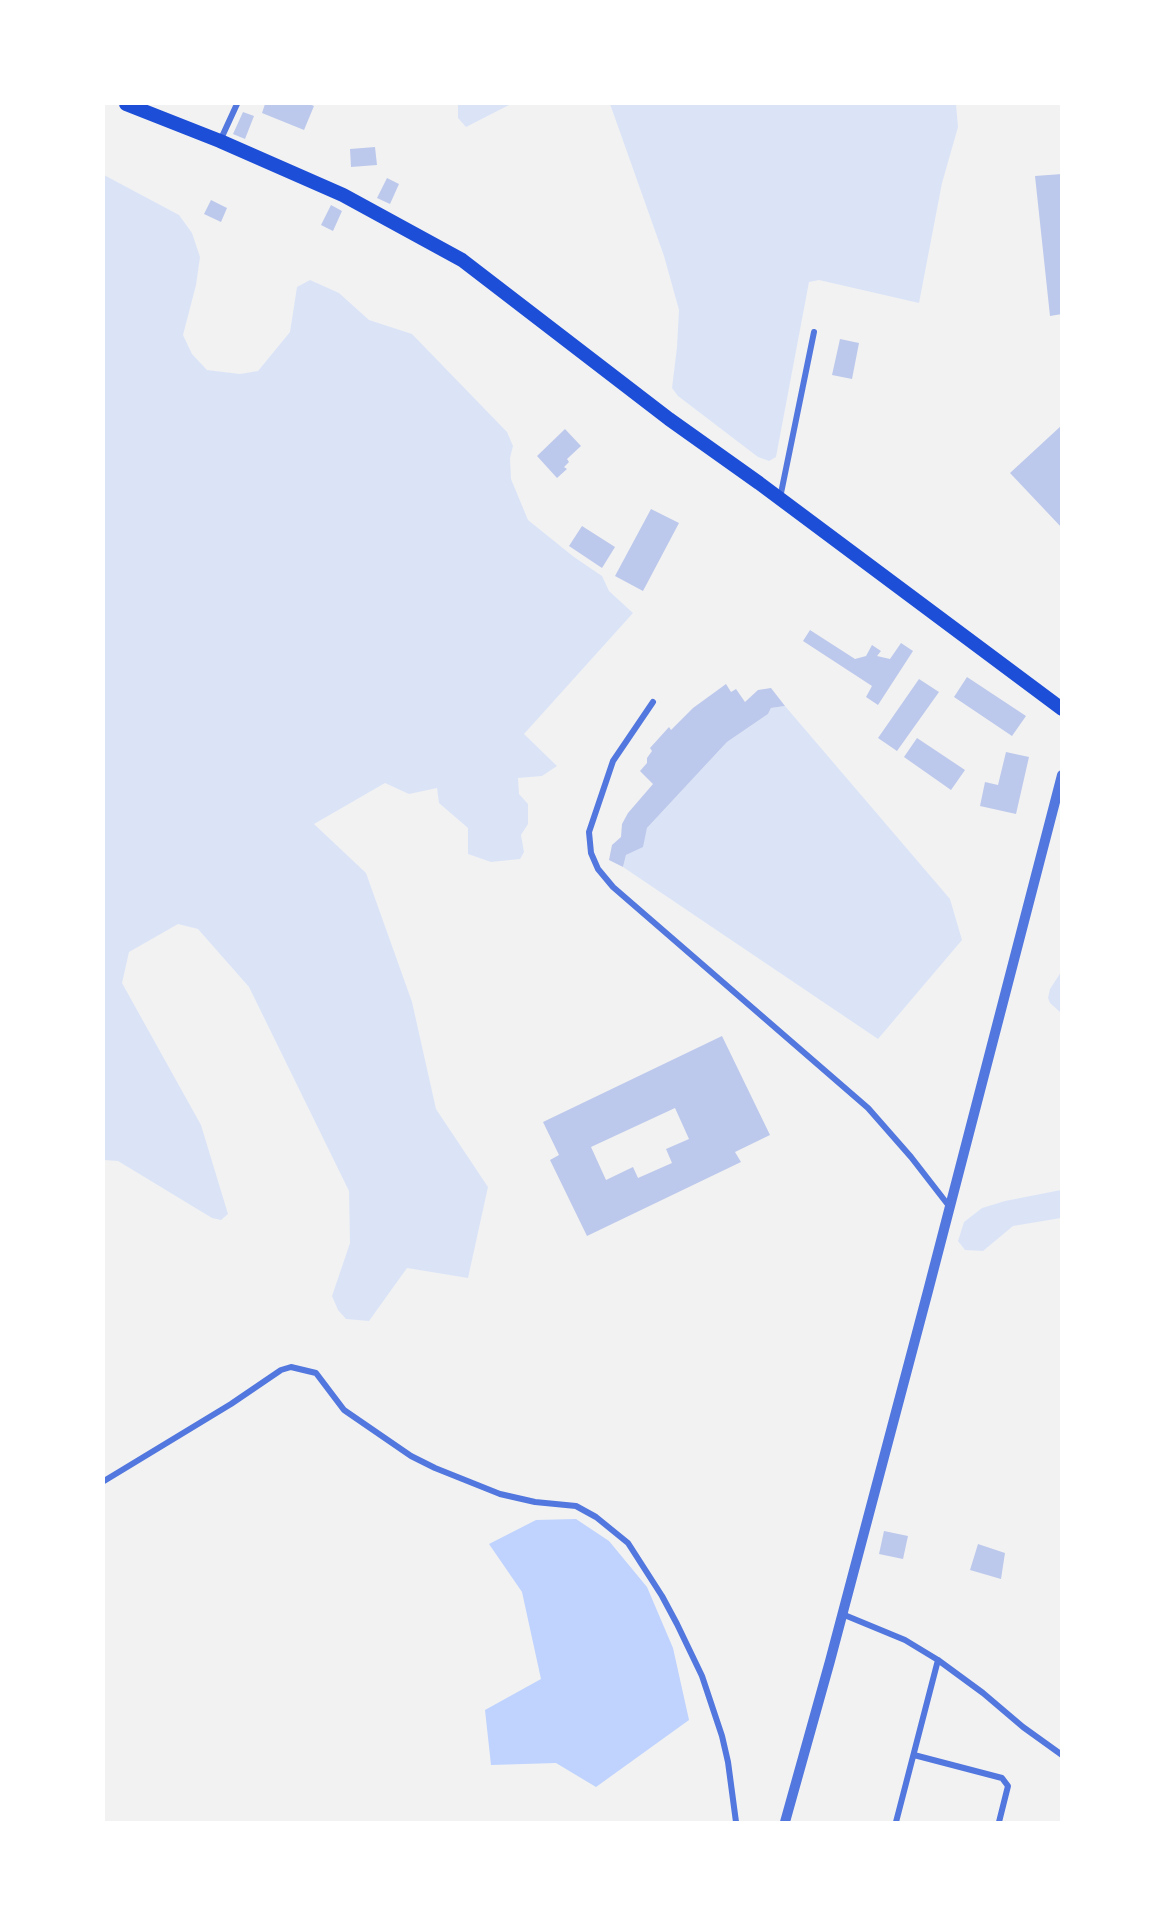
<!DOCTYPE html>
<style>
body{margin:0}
#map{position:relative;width:1165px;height:1926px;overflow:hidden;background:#f2f2f2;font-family:"DejaVu Sans",sans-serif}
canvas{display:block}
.frame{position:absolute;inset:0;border:105px solid #fff;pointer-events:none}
</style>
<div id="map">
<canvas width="1165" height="1926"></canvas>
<div class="frame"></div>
</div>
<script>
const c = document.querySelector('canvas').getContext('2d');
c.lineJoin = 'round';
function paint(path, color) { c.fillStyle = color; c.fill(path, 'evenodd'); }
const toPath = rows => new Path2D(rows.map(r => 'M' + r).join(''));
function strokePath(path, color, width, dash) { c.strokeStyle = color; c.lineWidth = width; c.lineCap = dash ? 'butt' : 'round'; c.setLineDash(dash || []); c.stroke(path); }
paint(toPath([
 [458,104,511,104,466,127,458,118],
 [610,104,956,104,958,127,942,183,919,303,819,280,809,282,776,457,769,461,758,457,678,396,672,388,677,347,679,310,664,256],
 [104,175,179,215,192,233,200,257,196,285,183,335,192,354,207,370,240,374,258,371,290,332,297,287,310,280,339,293,369,320,412,334,507,432,513,446,510,458,511,479,528,520,574,557,602,576,609,591,633,613,524,734,557,766,542,776,518,778,519,794,528,804,528,824,521,835,524,852,520,859,491,862,468,854,468,828,439,803,437,788,409,794,385,783,314,824,366,873,412,1002,436,1109,488,1187,468,1278,407,1268,369,1321,346,1319,338,1310,332,1296,350,1243,349,1191,249,987,198,929,178,924,129,952,122,983,201,1125,228,1214,221,1220,212,1218,118,1161,104,1160],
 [785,706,950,899,962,940,878,1039,623,867,626,855,642,845,647,828,727,742,768,714,771,708],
 [1061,972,1061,1013,1050,1003,1048,998,1050,989],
 [1061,1190,1061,1218,1013,1226,983,1251,965,1250,958,1241,964,1222,982,1208,1005,1201]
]), '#dbe4f7');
paint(toPath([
 [576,1519,609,1541,647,1587,673,1648,689,1720,596,1787,556,1763,491,1765,485,1710,541,1679,522,1592,489,1544,536,1520]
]), '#bfd3fe');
paint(toPath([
 [265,104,309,104,314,106,304,130,262,113],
 [243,112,254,116,245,139,233,134],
 [375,147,377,165,351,167,350,149],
 [1062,174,1062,314,1050,316,1035,176],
 [387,178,399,184,390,204,377,198],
 [211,200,227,208,221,222,204,214],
 [331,205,342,211,333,231,321,225],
 [840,339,859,343,852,379,832,375],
 [1062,425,1062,528,1010,473],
 [565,429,581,446,567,459,569,462,564,467,567,469,557,478,537,456],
 [651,509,679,523,643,591,615,576],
 [582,526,615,547,602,568,569,546],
 [810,630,855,659,866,656,872,645,881,651,877,656,890,659,901,643,913,651,878,705,866,697,872,686,803,641],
 [967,677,1026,716,1012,736,954,697],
 [919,679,939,692,897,751,878,738],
 [726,684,731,692,736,689,745,702,758,690,771,688,785,706,771,708,768,714,727,742,647,828,643,847,626,855,623,867,609,860,612,845,621,837,622,824,628,813,653,784,640,771,647,763,647,758,652,751,650,748,669,727,671,730,693,708],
 [917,738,965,770,951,790,904,757],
 [1006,752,1029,757,1016,814,980,806,985,782,998,785],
 [722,1036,770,1135,735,1152,741,1162,587,1236,550,1160,559,1155,543,1122],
 [675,1108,689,1139,666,1149,672,1163,638,1178,633,1167,606,1180,591,1147],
 [884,1531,908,1536,903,1559,879,1554],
 [978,1544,1005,1553,1001,1579,970,1570]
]), '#bdc9ec');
strokePath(toPath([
 [220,141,237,104],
 [780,498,814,332],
 [653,702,613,761,589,832,591,853,598,869,613,887,868,1108,911,1157,949,1206],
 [104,1481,231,1404,281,1370,291,1367,316,1373,344,1410,411,1456,435,1468,500,1494,535,1502,576,1506,596,1517,628,1543,662,1596,677,1624,702,1676,722,1736,728,1762,736,1822],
 [842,1614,905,1640,938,1660,983,1693,1023,1727,1062,1755],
 [914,1755,1002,1778,1008,1786,999,1822],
 [896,1822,938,1660]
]), '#5277de', 6);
strokePath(toPath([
 [785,1822,830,1661,928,1291,1062,775]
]), '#5277de', 10);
strokePath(toPath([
 [126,104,220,141,343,195,462,260,669,419,759,483,1062,709]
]), '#1d4ed8', 14);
</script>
